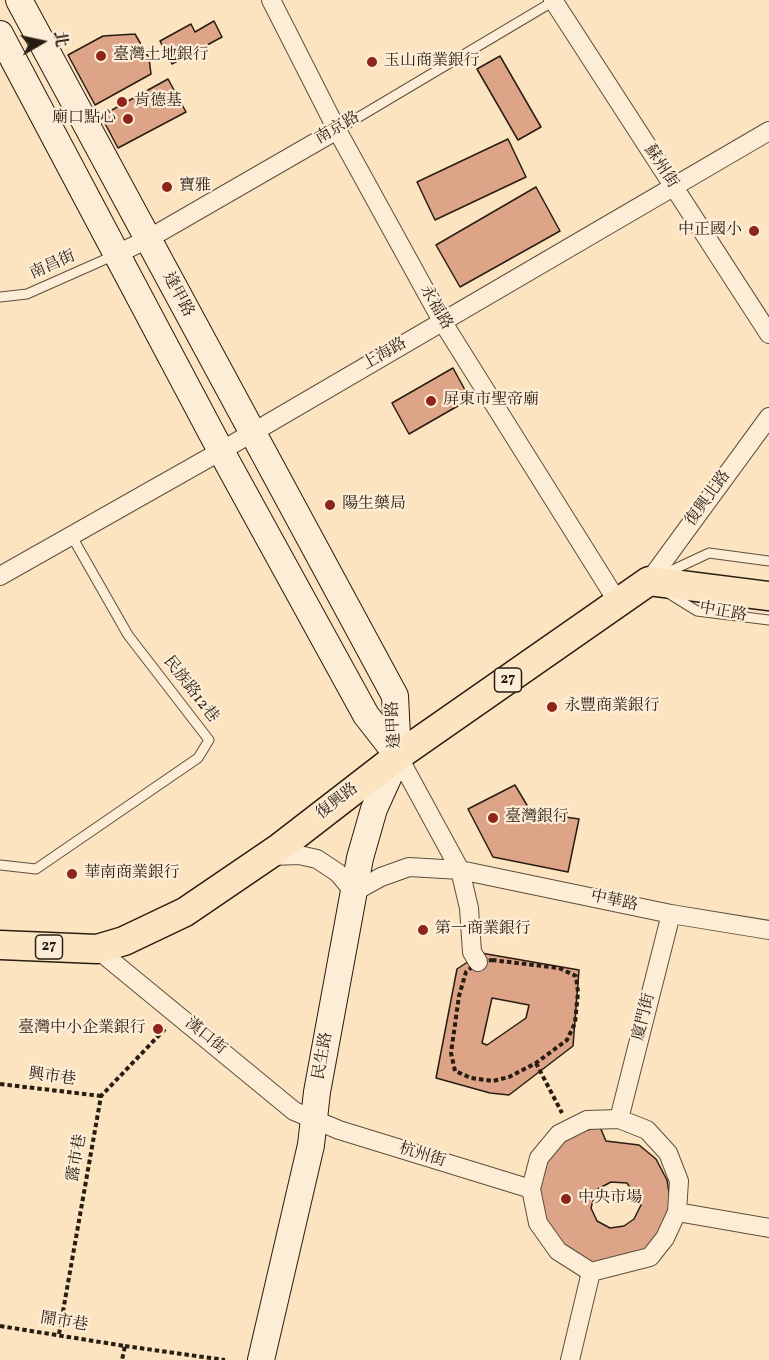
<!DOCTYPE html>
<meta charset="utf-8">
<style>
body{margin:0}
#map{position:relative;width:769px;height:1360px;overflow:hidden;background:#fde4c0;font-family:Vollkorn,"Noto Serif TC",serif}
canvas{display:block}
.north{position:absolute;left:12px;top:12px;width:60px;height:60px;-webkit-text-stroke:4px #feedd6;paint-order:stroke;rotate:81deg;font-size:16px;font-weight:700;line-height:24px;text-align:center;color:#271d12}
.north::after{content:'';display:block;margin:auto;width:21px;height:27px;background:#271d12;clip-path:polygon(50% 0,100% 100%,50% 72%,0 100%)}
</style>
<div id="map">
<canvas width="769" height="1360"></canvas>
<div class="north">北</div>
</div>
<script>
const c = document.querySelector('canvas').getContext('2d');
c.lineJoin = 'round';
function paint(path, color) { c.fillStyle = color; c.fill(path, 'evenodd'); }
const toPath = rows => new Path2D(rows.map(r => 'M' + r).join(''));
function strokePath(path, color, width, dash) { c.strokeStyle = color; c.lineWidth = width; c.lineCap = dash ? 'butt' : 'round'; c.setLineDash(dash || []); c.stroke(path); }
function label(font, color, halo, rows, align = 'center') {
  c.font = font + ' Vollkorn,"Noto Serif TC",serif'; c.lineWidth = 4.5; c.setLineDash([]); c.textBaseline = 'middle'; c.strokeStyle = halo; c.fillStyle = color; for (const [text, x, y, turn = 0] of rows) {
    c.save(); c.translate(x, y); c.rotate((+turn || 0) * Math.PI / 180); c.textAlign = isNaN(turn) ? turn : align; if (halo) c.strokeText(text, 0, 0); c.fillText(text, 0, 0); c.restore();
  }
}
const building = toPath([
 [214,21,222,37,172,64,160,41,191,24,195,32,214,21],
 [135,34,149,58,151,74,95,105,68,55,103,36,135,34],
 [500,56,541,127,518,140,477,69,500,56],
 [168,79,186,112,118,148,101,116,168,79],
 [508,139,526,177,435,220,417,182,508,139],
 [536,187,560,231,460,287,436,245,536,187],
 [453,368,470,399,409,434,392,403,453,368],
 [515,785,531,812,579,819,568,872,493,857,468,809,515,785],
 [481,953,579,970,573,1046,509,1095,490,1093,436,1078,457,969,481,953],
 [492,998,529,1005,526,1018,487,1045,482,1043,492,998],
 [600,1127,606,1141,639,1145,656,1159,667,1180,671,1205,661,1232,640,1259,590,1264,556,1243,544,1225,537,1194,539,1169,560,1145,579,1132,600,1127],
 [611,1182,627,1183,641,1205,634,1219,624,1226,610,1228,597,1221,591,1208,596,1190,611,1182]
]);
paint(building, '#dda488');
strokePath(building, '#271d12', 1.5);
const lane = toPath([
 [337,130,554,1],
 [0,297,27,294,115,255],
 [662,575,709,553,769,561],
 [668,593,697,611,769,620],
 [0,865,36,869,198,758,209,740,128,635,71,535]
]);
const street = toPath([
 [271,0,337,130,442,321,619,604],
 [553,0,769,334],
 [117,254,148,239,337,130],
 [0,576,221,451,769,131],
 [649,581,769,417],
 [398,756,460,870,469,908,472,952,478,962],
 [271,856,299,855,317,859,338,873,354,892,381,877,409,867,460,870,671,914,769,930],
 [97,949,294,1111,339,1130,531,1189],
 [619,1119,647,1130,668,1153,679,1181,677,1212,665,1238,650,1257,591,1272,558,1251,538,1223,531,1189,539,1158,559,1134,587,1120,619,1119],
 [619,1119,671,914],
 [677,1212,769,1228],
 [570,1360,591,1272]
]);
const secondary = toPath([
 [19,0,395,696,398,756,374,809,360,858,317,1092,311,1145,261,1360],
 [0,34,221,451,366,715,398,756]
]);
const primary = toPath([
 [0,945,97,949,124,941,185,912,279,848,398,756,649,581,769,596]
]);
strokePath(lane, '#5c4f3e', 11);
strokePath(street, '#5c4f3e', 20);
strokePath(secondary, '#271d12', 28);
strokePath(primary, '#271d12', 31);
strokePath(toPath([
 [492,960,559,968,576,976,578,992,575,1023,567,1040,536,1063,509,1077,493,1081,471,1078,455,1071,451,1053,459,996,466,972,478,962,492,960],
 [536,1063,562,1113],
 [0,1084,101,1096],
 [0,1326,125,1346,122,1360],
 [59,1334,101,1096,165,1029],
 [125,1346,225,1360]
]), '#271d12', 4, [4.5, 3]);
strokePath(lane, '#feedd6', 9);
strokePath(street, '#feedd6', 18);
strokePath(secondary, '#feedd6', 26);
strokePath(primary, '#fde4c0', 28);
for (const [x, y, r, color] of [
 [101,56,6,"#8f2418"],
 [372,62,6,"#8f2418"],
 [122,102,6,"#8f2418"],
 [128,119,6,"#8f2418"],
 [167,187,6,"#8f2418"],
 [754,231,6,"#8f2418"],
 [431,401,6,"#8f2418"],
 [330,505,6,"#8f2418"],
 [552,707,6,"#8f2418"],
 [493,818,6,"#8f2418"],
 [72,874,6,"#8f2418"],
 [423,930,6,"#8f2418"],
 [158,1029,6,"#8f2418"],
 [566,1199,6,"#8f2418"]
]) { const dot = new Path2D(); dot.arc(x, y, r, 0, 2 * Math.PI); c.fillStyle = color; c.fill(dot); strokePath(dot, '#feedd6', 2); }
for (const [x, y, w] of [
 [508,680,27],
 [49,947,27]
]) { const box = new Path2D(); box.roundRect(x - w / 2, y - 12, w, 24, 4.5); c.fillStyle = '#feedd6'; c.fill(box); strokePath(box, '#271d12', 1.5); }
label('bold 15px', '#271d12', null, [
 ["27",508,680],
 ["27",49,947]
]);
label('16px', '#271d12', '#feedd6', [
 ["臺灣土地銀行",113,56],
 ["玉山商業銀行",384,62],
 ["肯德基",134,102],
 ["廟口點心",116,119,"right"],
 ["寶雅",179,187],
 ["中正國小",742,231,"right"],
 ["屏東市聖帝廟",443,401],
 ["陽生藥局",342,505],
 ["永豐商業銀行",564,707],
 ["臺灣銀行",505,818],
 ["華南商業銀行",84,874],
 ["第一商業銀行",435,930],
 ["臺灣中小企業銀行",146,1029,"right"],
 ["中央市場",578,1199]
], 'left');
label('16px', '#271d12', '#feedd6', [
 ["南京路",338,129,-30],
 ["蘇州街",660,167,57],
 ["南昌街",53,266,-24],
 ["逢甲路",177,295,62],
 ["永福路",435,308,60],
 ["上海路",385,355,-30],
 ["復興北路",709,499,-54],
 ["中正路",723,613,10],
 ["民族路12巷",190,690,52],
 ["逢甲路",395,725,-93],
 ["復興路",338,802,-38],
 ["中華路",614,902,12],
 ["廈門街",645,1017,-76],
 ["漢口街",205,1037,39],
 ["民生路",324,1056,-80],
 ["興市巷",52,1078,7],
 ["杭州街",422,1156,17],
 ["露市巷",78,1158,-80],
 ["鬧市巷",64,1323,9]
]);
</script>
